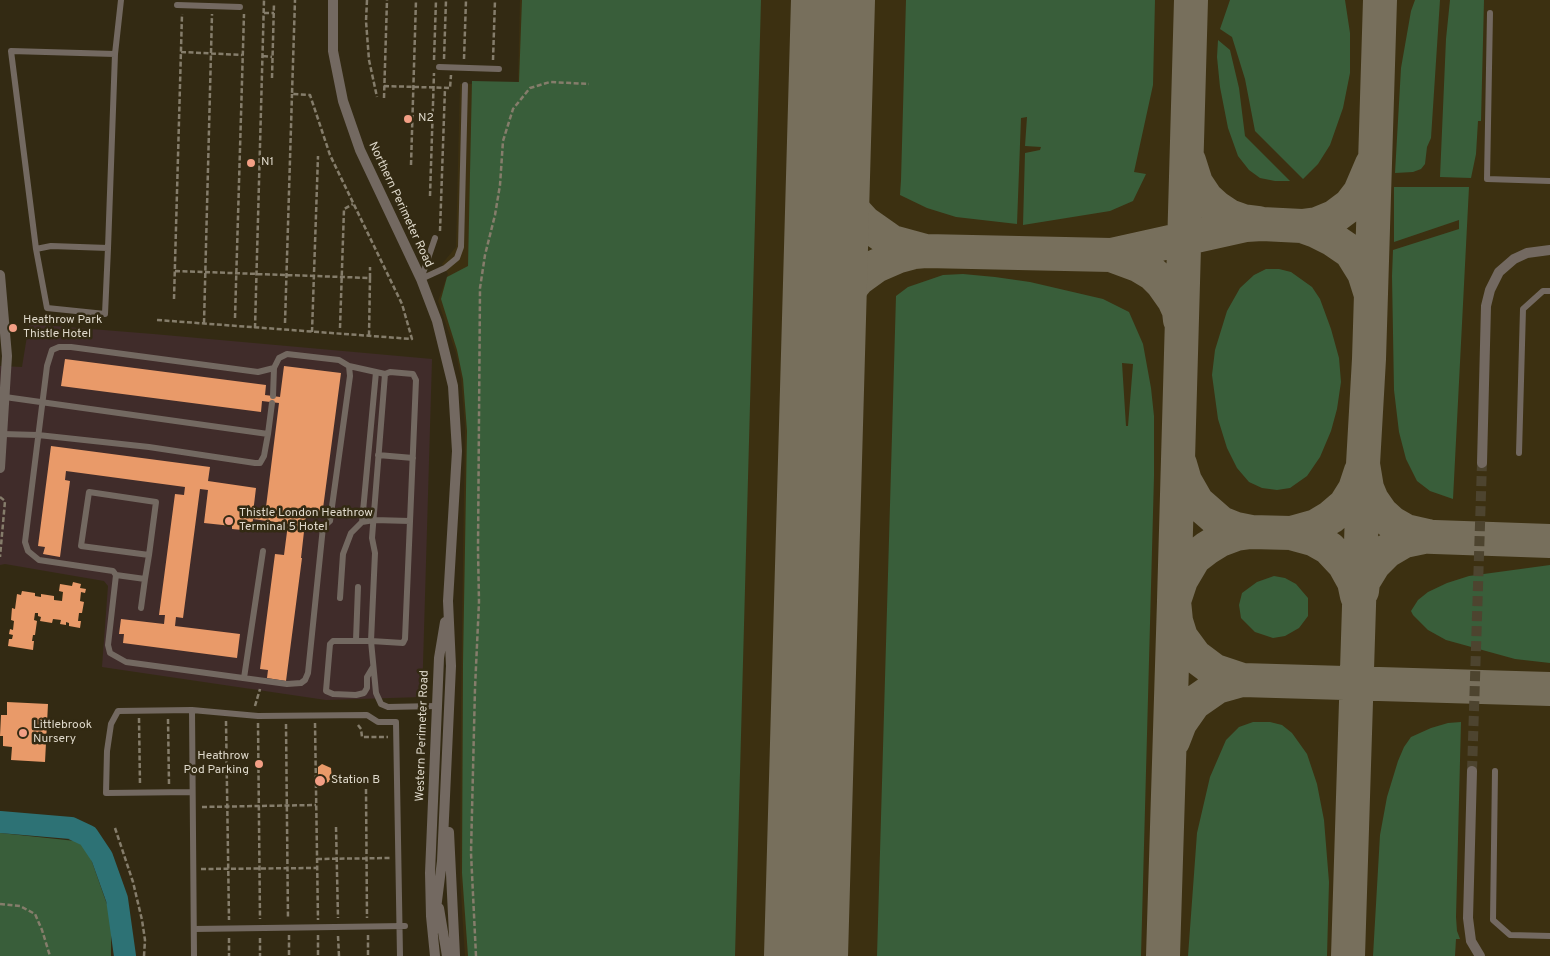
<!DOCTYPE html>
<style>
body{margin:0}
canvas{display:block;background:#332a13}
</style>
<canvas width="1550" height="956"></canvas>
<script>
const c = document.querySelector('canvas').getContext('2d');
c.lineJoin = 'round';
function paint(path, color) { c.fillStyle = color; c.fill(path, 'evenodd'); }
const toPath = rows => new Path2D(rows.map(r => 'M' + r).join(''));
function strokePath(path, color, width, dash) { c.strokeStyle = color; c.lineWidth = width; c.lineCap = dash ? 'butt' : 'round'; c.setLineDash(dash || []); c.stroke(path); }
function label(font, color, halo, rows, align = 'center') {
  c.font = font + ' Overpass,sans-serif'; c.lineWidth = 5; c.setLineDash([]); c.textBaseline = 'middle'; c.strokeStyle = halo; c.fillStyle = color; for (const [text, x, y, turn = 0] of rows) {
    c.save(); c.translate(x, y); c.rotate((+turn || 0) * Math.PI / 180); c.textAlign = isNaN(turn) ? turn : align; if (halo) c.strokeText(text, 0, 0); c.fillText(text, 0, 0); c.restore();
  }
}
paint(toPath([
 [29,324,153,334,432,359,422,697,326,700,102,667,108,586,104,581,5,564,0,565,0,366,22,367]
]), '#402c2a');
paint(toPath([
 [520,0,1550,0,1550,956,465,956,460,877,461,697,465,426,461,378,456,353,438,301,448,274,442,264,456,247,460,84,518,84]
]), '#3c3011');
paint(toPath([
 [522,0,761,0,735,956,468,956,462,873,463,663,467,431,463,379,457,350,441,299,447,277,468,266,472,81,519,82],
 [906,0,1155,0,1153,85,1134,172,1146,174,1133,201,1110,211,1023,225,1025,153,1040,150,1041,147,1025,146,1027,117,1021,118,1017,224,956,217,927,208,900,195,901,180],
 [1230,0,1345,0,1350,33,1350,73,1343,108,1330,145,1318,164,1303,179,1255,131,1245,79,1232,37,1220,29],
 [1415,0,1440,0,1431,138,1427,147,1425,164,1421,169,1413,172,1395,173,1401,68,1411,11],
 [1450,0,1484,0,1481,121,1478,121,1476,154,1471,178,1440,177,1446,39],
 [1218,40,1230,50,1239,88,1245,136,1290,181,1275,181,1260,178,1249,170,1238,156,1228,128,1220,87,1217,57],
 [1394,187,1469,187,1453,499,1430,491,1417,481,1406,459,1399,432,1394,390,1392,276,1393,250,1459,229,1459,220,1394,242],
 [1266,269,1279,269,1291,272,1312,287,1320,299,1331,329,1339,358,1341,382,1337,409,1331,431,1320,457,1307,476,1290,488,1277,490,1262,488,1249,482,1237,468,1227,448,1218,419,1212,375,1215,350,1227,311,1240,288,1254,275],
 [963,274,995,277,1030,282,1103,299,1129,312,1143,344,1151,388,1154,416,1154,476,1141,956,877,956,896,296,908,287,943,275],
 [1122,363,1133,364,1128,426,1126,426],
 [1550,565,1550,663,1515,659,1446,640,1428,630,1413,615,1411,611,1418,600,1428,592,1447,583,1469,576],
 [1274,576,1285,578,1296,584,1308,598,1308,616,1299,628,1285,636,1273,638,1255,632,1241,618,1239,605,1242,593,1257,582],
 [1253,722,1270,722,1282,725,1292,733,1307,754,1317,784,1324,820,1329,882,1327,956,1188,956,1197,833,1210,777,1226,740,1239,727],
 [1461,722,1456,917,1457,931,1460,939,1456,939,1455,956,1373,956,1380,835,1387,797,1398,761,1404,747,1411,737,1431,728,1448,723],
 [0,833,85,842,111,916,111,956,0,956]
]), '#395e3a');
strokePath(toPath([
 [0,822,71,828,88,836,102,857,117,899,125,956]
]), '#2d7275', 22);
strokePath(toPath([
 [1191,0,1174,601,1176,621,1181,637,1195,656,1215,671,1242,680,1550,689],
 [1380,0,1369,359,1363,464,1367,488,1372,500,1381,513,1392,523,1406,531,1428,536],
 [828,152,842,192,853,210,865,223,892,242,925,251],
 [1189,161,1196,183,1206,198,1217,208,1229,216,1243,221,1259,223],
 [1302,226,1316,231,1332,239,1351,252,1364,273,1370,292],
 [1111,255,1246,225,1262,224,1302,226,1317,224,1334,217,1350,205,1360,192,1372,164],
 [822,366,832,323,836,310,849,290,858,279,876,266,899,256,914,252,926,251,1111,255,1138,265,1153,274,1162,283,1174,300,1179,311,1180,320],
 [1180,464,1185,481,1197,502,1221,523,1236,529,1251,532,1291,533,1316,526,1331,517,1345,505,1355,489,1361,471],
 [1291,533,1313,539,1329,548,1344,564,1354,582,1357,596],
 [1406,536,1550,541],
 [1362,591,1363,582,1374,564,1387,551,1404,541,1428,536],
 [1173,741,1180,723,1194,703,1217,687,1242,680],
 [1163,956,1174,601,1181,580,1194,558,1207,548,1220,540,1236,534,1251,532],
 [1348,956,1363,479]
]), '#776f5c', 34);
strokePath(toPath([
 [806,956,833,0]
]), '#776f5c', 84);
paint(toPath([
 [65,359,266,385,265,395,280,397,284,366,341,373,322,516,306,514,301,558,302,558,286,681,267,678,268,670,260,669,275,554,284,555,288,524,253,519,252,531,232,529,232,526,204,523,208,490,200,489,183,618,176,617,175,626,240,634,237,658,123,643,124,634,119,634,121,619,164,624,165,615,159,615,175,494,184,495,185,487,66,471,65,480,70,481,60,557,43,554,45,547,38,546,51,446,210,467,208,481,256,488,253,513,265,515,279,403,262,401,261,412,61,386],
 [73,582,81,584,80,588,86,589,85,593,81,592,80,601,84,602,82,613,79,613,78,621,81,621,80,628,69,626,69,623,66,622,66,625,60,624,61,620,53,619,52,623,40,621,41,617,38,616,38,613,35,613,34,620,37,621,35,635,33,635,32,641,34,641,33,650,8,646,9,639,12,639,13,635,9,634,10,629,13,630,14,621,11,620,12,608,15,609,17,594,21,595,22,591,35,593,35,596,41,597,41,594,54,596,54,600,62,601,63,592,59,591,60,584,72,586],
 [7,702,48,704,45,762,11,760,12,747,3,746,3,736,0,736,1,715,7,715],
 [322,764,331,768,332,780,321,786,318,783,318,767]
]), '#e99a69');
strokePath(toPath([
 [1472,771,1482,463]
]), '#4d442f', 10, [10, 5]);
strokePath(toPath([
 [367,0,366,21,369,60,377,97],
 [264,13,274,13],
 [181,52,242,55],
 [263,56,272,57],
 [444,59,446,0],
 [464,59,466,0],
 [434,60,436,0],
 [493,60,495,0],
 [272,78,274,3],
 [384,86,450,88,451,75],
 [384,98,387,0],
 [411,165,416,0],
 [430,196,434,73],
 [440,231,445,88],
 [175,271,370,278,369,336],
 [370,278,370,267],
 [174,299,182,14],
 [235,318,244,14],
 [157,320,412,339,402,304,330,155,310,95,292,94,295,0],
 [204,323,212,14],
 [285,323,292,94],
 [255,328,264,0],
 [340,328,344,209,353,204],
 [312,332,318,156],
 [0,497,5,501,0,557],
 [255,706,260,689],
 [139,718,140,785],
 [168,719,169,784],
 [226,721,229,920],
 [258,723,260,919],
 [315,723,318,920],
 [286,724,288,919],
 [358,725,361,729,362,737,388,737],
 [366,789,367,918],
 [202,807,316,805],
 [336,827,338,918],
 [115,828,133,882,142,920,145,940,144,956],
 [317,859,390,858],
 [201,869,317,868],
 [0,904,20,906,35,914,42,930,50,956],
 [289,935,289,956],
 [318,935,318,956],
 [368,935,368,956],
 [338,936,339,956],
 [229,938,229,956],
 [260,938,260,956],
 [476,956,471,853,475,688,479,602,478,550,480,288,485,255,495,215,500,185,503,141,513,109,530,88,550,82,589,84]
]), '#857d6b', 2.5, [5, 2.5]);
strokePath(toPath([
 [177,5,240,7],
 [1490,13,1487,179,1550,181],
 [439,67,499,69],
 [108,248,51,246,36,249,47,308,105,314,108,248,115,54,121,0],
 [36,249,11,51,115,54],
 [421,279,445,268,457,258,461,247,465,85],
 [421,279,435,238],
 [59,347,71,347,258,372,274,368,279,358,287,354,339,360,349,366,350,376,330,521,323,527,308,673,305,680,301,683,287,684,126,662,110,653,108,645,116,575,113,571,39,560,28,551,25,542,47,366,52,350,59,347],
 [349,366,385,374,390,372,413,374,416,380,405,639,403,643,371,641,375,553,372,538,385,374],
 [273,396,274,368],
 [2,434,38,435,149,447,255,463,260,463,264,456,268,434,5,397],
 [268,434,272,403],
 [1519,453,1523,309,1543,291,1550,291],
 [378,455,413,458],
 [362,522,376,372],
 [116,575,145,579,149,555,81,546,89,492,156,502,149,555],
 [340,598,343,554,351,533,362,522,374,520,410,521],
 [141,608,145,579],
 [356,640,358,587],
 [373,667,367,677,367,688,364,693,356,695,333,694,326,691,330,644,333,641,371,641,376,693,381,704,388,707,436,706],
 [244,678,263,551],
 [192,710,194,956],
 [1495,771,1493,920,1510,935,1550,936],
 [192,792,106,793,107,751,111,724,118,711,192,710,258,716,367,715,378,722,396,722,400,956],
 [194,929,405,926]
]), '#736961', 6);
strokePath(toPath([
 [0,275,7,356,0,468],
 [1482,463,1486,306,1490,290,1499,272,1514,259,1527,253,1550,250],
 [1472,771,1468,918,1471,941,1480,956]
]), '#736961', 10);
strokePath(toPath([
 [333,0,333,51,343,101,360,150,421,279,437,321,453,386,457,451,448,601,451,666,442,861,433,933],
 [449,832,455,956],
 [439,908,447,956],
 [435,956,431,916,430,873,439,658,445,622]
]), '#736961', 10);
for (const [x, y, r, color] of [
 [408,119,5,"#f39f85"],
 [251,163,5,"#f39f85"],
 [13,328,5,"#f39f85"],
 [229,521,5,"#f39f85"],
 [23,733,5,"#f39f85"],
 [259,764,5,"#f39f85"],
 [320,781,6,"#f39f85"]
]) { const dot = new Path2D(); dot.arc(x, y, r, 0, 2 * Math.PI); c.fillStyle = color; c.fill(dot); strokePath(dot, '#332a13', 2); }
label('12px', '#dfd9cb', '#332a13', [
 ["N2",418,119],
 ["N1",261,163],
 ["Heathrow Park",23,321],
 ["Thistle Hotel",23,335],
 ["Thistle London Heathrow",239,514],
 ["Terminal 5 Hotel",239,528],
 ["Littlebrook",33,726],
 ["Nursery",33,740],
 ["Heathrow",249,757,"right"],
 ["Pod Parking",249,771,"right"],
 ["Station B",331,781]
], 'left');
label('12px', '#dfd9cb', '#332a13', [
 ["Northern Perimeter Road",400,205,65],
 ["Western Perimeter Road",423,736,-88]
]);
</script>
